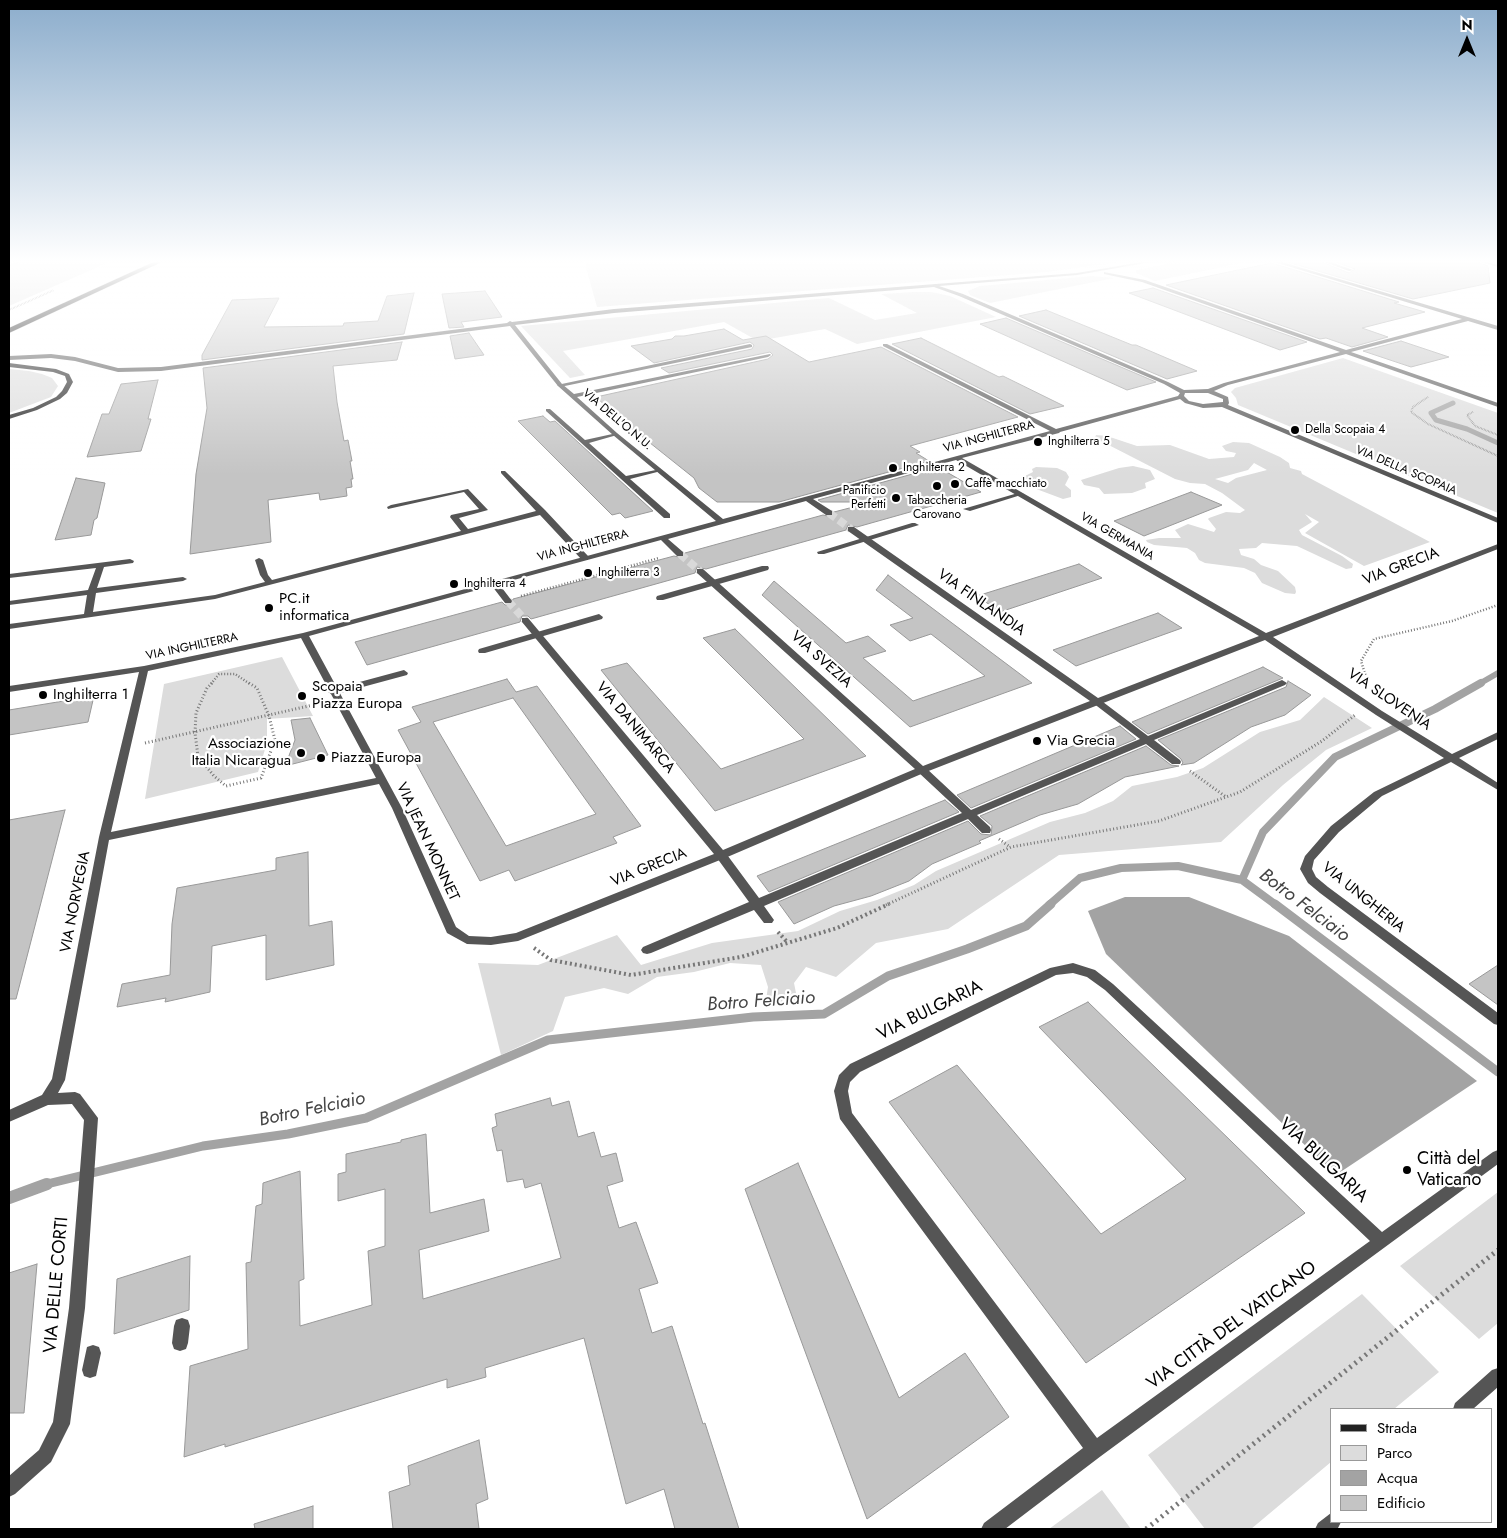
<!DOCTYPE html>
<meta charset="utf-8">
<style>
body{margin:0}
#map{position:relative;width:1507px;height:1538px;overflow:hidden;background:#fff;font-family:Jost,sans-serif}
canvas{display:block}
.frame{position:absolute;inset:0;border:10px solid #000;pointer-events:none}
.legend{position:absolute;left:1330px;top:1408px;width:162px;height:115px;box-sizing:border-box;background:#fff;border:1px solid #999;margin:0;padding:6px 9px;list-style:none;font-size:15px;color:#000}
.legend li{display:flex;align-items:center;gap:10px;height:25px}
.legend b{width:25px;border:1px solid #999}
.north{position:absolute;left:1442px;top:15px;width:50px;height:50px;-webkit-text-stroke:4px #fff;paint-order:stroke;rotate:0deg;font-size:14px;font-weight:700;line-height:20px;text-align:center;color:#000}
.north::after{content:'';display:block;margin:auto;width:18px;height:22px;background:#000;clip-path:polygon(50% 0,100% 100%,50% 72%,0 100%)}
</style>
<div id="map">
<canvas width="1507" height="1538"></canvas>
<div class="frame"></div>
<ul class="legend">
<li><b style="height:6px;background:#222"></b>Strada</li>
<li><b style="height:14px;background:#dcdcdc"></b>Parco</li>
<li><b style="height:14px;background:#a3a3a3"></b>Acqua</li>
<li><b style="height:14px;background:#c4c4c4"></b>Edificio</li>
</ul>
<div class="north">N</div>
</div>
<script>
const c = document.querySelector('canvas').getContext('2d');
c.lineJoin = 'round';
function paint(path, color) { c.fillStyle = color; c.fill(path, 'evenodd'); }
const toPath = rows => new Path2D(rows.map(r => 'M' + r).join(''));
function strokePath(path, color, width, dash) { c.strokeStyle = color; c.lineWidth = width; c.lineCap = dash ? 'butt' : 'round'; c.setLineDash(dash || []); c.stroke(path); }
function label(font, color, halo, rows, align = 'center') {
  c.font = font + ' Jost,sans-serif'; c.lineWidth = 4.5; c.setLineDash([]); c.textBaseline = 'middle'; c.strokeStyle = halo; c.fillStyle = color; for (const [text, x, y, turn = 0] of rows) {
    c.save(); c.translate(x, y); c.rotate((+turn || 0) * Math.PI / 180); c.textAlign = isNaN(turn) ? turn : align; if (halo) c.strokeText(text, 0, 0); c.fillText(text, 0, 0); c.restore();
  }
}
paint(toPath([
 [18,260,114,260,9,306,9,264],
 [584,260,1136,260,1047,272,597,307],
 [1184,260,1257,260,1155,281,1136,273,1136,270],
 [1092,276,1114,278,990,303,970,295,968,291,980,286],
 [914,292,931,292,950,296,996,317,857,344,825,329,758,341,724,322,563,351,585,375,570,378,521,326,829,298,875,320,917,313,881,294],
 [1343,358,1498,413,1498,513,1238,405,1236,398,1231,392,1235,388],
 [9,369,29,371,42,374,52,378,58,386,51,397,9,413],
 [1096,435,1107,436,1137,446,1170,445,1209,459,1234,457,1236,453,1226,451,1222,446,1233,442,1249,443,1280,457,1289,463,1290,468,1301,471,1302,474,1430,542,1364,566,1305,533,1319,522,1305,514,1312,522,1299,530,1302,535,1342,556,1353,564,1352,568,1346,569,1297,546,1262,543,1256,548,1239,549,1241,555,1254,559,1261,565,1278,571,1295,587,1296,592,1295,594,1285,593,1262,583,1255,573,1244,568,1205,563,1199,560,1195,553,1187,548,1154,545,1147,542,1146,540,1159,538,1181,538,1175,530,1188,524,1214,532,1216,529,1208,519,1209,518,1226,512,1240,513,1245,510,1222,493,1205,484,1190,483,1175,479,1095,438],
 [1254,463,1267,470,1236,478,1228,483,1215,479,1248,470],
 [1133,466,1150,470,1155,479,1145,483,1146,488,1132,493,1104,494,1099,488,1084,485,1081,480,1119,468],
 [1036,467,1057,468,1066,472,1069,477,1065,485,1071,490,1071,497,1063,499,1031,487,1025,482,1023,477,1033,472,1032,469],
 [282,657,313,716,267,719,267,743,258,772,145,799,164,684],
 [1324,697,1372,728,1326,750,1283,785,1221,842,1059,855,948,929,876,943,836,977,806,967,794,983,798,1003,765,1006,768,987,761,965,730,963,694,972,657,977,628,994,604,988,565,997,553,1031,501,1055,478,963,538,965,617,935,641,965,712,943,798,931,840,911,877,900,914,885,936,871,1050,822,1085,813,1113,801,1132,786,1177,777,1203,768,1260,732,1300,720],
 [1498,1192,1498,1323,1479,1339,1400,1266],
 [1362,1294,1439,1372,1394,1409,1331,1409,1331,1462,1251,1529,1205,1529,1148,1455],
 [1102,1490,1131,1529,1049,1529]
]), '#dcdcdc');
paint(toPath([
 [1125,897,1189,897,1289,936,1477,1081,1336,1175,1106,954,1088,911]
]), '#a3a3a3');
strokePath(toPath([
 [1453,403,1431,413,1436,420,1467,429,1498,443]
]), '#a3a3a3', 5);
strokePath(toPath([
 [1479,684,1498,673]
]), '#a3a3a3', 6);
strokePath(toPath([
 [1242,880,1263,832,1335,757,1435,709,1481,683],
 [1049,905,1080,878,1121,868,1178,866,1242,880,1276,905]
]), '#a3a3a3', 8);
strokePath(toPath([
 [1275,904,1498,1072],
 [43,1185,203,1146,288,1134,366,1118,548,1040,753,1017,824,1014,888,976,967,949,1026,926,1051,904]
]), '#a3a3a3', 9);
strokePath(toPath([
 [9,1198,47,1184]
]), '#a3a3a3', 12);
const building = toPath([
 [1288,260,1317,260,1349,273,1355,269,1330,260,1473,260,1488,266,1490,283,1413,299,1284,261,1288,260],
 [1272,263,1399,302,1394,303,1425,312,1362,328,1388,337,1352,347,1326,338,1320,339,1166,285,1272,263],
 [1153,288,1307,342,1280,350,1129,293,1153,288],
 [485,291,502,317,461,322,464,327,449,328,442,294,485,291],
 [414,293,404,334,202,360,202,355,232,300,279,298,264,327,343,326,344,323,378,321,387,296,414,293],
 [1046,310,1132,345,1136,345,1197,371,1167,379,1019,316,1046,310],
 [1006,318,1156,382,1127,390,980,324,1006,318],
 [724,329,743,340,766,336,809,362,881,347,1018,417,910,446,920,452,916,453,929,461,779,502,717,502,699,488,694,478,620,419,596,397,768,359,773,355,770,352,669,373,661,368,752,349,754,345,750,342,654,363,631,346,672,339,675,336,684,336,724,329],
 [469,333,484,355,455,359,450,336,469,333],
 [921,338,999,377,1003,376,1064,406,1030,414,892,344,921,338],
 [1401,341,1449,357,1411,367,1363,351,1401,341],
 [402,342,397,360,333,366,337,402,344,441,348,440,352,461,350,461,353,479,351,479,352,487,346,488,347,496,320,500,319,493,268,500,271,542,190,554,196,474,207,408,203,368,402,342],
 [158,380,148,419,151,419,141,451,87,457,102,414,109,414,121,384,158,380],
 [543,416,550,422,555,421,653,511,625,518,620,513,612,515,518,421,543,416],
 [938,467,981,492,857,527,848,525,846,530,706,569,697,567,695,573,531,619,528,616,522,616,520,622,367,665,355,642,502,602,505,605,511,605,513,599,674,556,683,558,685,553,823,515,832,517,834,512,861,505,860,502,821,502,818,500,938,467],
 [76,478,105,483,97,518,94,520,91,535,55,540,76,478],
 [1191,492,1222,505,1144,536,1114,521,1191,492],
 [1079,564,1102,578,1000,612,977,596,1079,564],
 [888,575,1032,683,910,727,762,595,774,581,846,643,868,636,886,651,863,658,913,701,985,676,931,634,910,641,890,625,913,618,876,590,888,575],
 [1158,613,1182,628,1076,666,1053,650,1158,613],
 [735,629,866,756,715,811,601,670,627,663,721,769,804,739,703,638,735,629],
 [1263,667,1283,678,1148,734,1132,722,1263,667],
 [507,679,516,692,537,686,641,826,613,837,617,843,515,881,509,870,480,881,398,730,421,722,412,707,507,679],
 [513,698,596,814,506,846,433,722,513,698],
 [1288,681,1311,695,1285,715,1251,727,1194,763,1181,765,1183,763,1181,759,1158,740,1286,687,1288,681],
 [94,696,88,722,9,735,9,710,94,696],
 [310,718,328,755,285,766,295,740,291,720,310,718],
 [1120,726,1136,739,971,808,957,795,1120,726],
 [1146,746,1171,765,1179,766,1125,777,1078,804,1040,815,979,841,981,843,932,864,909,881,871,896,834,906,794,924,778,902,968,821,981,834,991,835,992,826,980,816,1146,746],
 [945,800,959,812,769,892,757,876,945,800],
 [65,810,16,999,9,999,9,820,65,810],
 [308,852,309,926,332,921,334,965,266,980,266,935,212,946,210,992,165,1002,166,998,117,1007,122,984,170,975,172,924,177,888,276,870,276,858,308,852],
 [1498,965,1498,1005,1469,984,1498,965],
 [1088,1002,1305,1213,1086,1363,889,1102,957,1065,1101,1234,1186,1179,1039,1027,1088,1002],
 [550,1098,552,1106,569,1101,578,1137,594,1132,601,1157,616,1153,623,1181,607,1186,619,1228,636,1222,658,1283,639,1289,652,1333,672,1326,703,1424,705,1423,739,1529,675,1529,664,1489,626,1504,584,1338,485,1368,486,1377,447,1388,447,1379,225,1447,225,1444,184,1457,190,1366,248,1349,246,1263,251,1262,256,1206,262,1204,263,1183,300,1171,304,1279,299,1281,300,1326,372,1305,368,1251,385,1246,385,1189,338,1201,338,1174,346,1172,346,1154,401,1142,401,1140,426,1134,430,1213,484,1199,489,1231,419,1250,423,1299,561,1258,541,1183,525,1188,523,1179,507,1182,502,1150,497,1151,492,1128,497,1126,495,1114,550,1098],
 [798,1163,899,1398,965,1353,1009,1417,867,1519,745,1189,798,1163],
 [190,1256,189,1310,114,1334,117,1279,190,1256],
 [37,1264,24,1413,9,1413,9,1273,37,1264],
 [479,1440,488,1499,476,1504,479,1529,393,1529,389,1492,410,1485,408,1466,479,1440],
 [313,1506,313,1529,255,1529,254,1524,313,1506]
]);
paint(building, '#c4c4c4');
strokePath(building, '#999', 1);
strokePath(toPath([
 [829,513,851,529],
 [680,554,700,571],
 [508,601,525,620]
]), '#d9d9d9', 8, [8, 4]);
const highway = toPath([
 [158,260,166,260,9,333,9,328,158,260]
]);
strokePath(highway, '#dbdbdb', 1);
strokePath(toPath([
 [9,266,24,260],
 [9,310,54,290],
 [1428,397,1413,407,1411,412,1428,424,1498,456],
 [1473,412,1467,415,1475,426,1498,435]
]), '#777', 2, [0.5, 1]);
strokePath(toPath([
 [521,596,659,558],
 [1364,682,1367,680,1361,661,1374,639,1452,621,1498,605],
 [211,684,219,674,235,674,250,684]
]), '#777', 2.5, [1, 2]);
strokePath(toPath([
 [212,683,207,688,196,713,195,733,198,756,214,776,226,786,261,778,275,740,269,716,257,688,249,683],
 [145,743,322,703],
 [1190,771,1226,797],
 [999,839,1010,847],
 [886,905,1011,847,1159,821,1240,792,1322,741,1355,715]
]), '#777', 3, [1, 2.5]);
strokePath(toPath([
 [778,932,788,943],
 [534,948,551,960,631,975,741,957,837,928,889,904]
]), '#777', 4, [2, 3]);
strokePath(toPath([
 [1146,1529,1498,1250]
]), '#777', 5, [2, 4.5]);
paint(toPath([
 [1319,260,1325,260,1353,270,1349,271,1319,260],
 [1475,260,1482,260,1498,265,1498,267,1475,260],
 [750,344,752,345,752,347,560,387,557,385,750,344],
 [546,409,550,409,585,440,617,433,617,435,589,443,626,476,661,469,661,471,630,479,670,514,670,518,664,518,546,411,546,409],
 [501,471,505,471,545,510,588,556,588,560,582,560,540,515,215,599,9,629,9,624,84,614,87,595,9,605,9,601,88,590,96,568,9,578,9,574,130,559,134,561,133,563,104,567,97,588,183,577,187,579,183,581,96,593,93,612,215,595,265,582,260,575,255,560,259,558,263,560,268,575,272,580,461,531,450,517,451,515,479,509,464,492,388,509,387,507,391,505,468,489,488,510,459,518,468,529,536,511,501,473,501,471],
 [1018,493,1024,494,970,511,963,509,1018,493],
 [912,523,915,523,919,525,824,554,818,554,817,552,912,523],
 [762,566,768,566,769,568,768,570,663,600,657,600,656,598,657,596,762,566],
 [599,614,603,617,602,619,485,653,479,653,478,651,479,649,599,614],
 [404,670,408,673,407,675,333,695,328,692,330,690,404,670],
 [1282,680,1287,683,1285,685,1154,740,1180,760,1181,762,1180,764,1172,764,1146,744,977,815,990,827,991,830,990,833,982,833,968,819,764,906,774,920,772,923,764,923,754,910,651,953,647,954,643,953,641,950,643,947,749,902,717,858,716,855,717,852,725,852,759,898,962,813,918,772,917,770,918,768,926,768,971,810,1140,739,1093,703,1091,701,1093,699,1099,699,1148,736,1282,680],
 [182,1318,188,1320,190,1326,188,1343,186,1349,180,1351,174,1349,172,1343,174,1326,176,1320,182,1318],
 [93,1345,99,1347,101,1353,96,1376,90,1378,84,1376,82,1370,87,1347,93,1345]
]), '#555');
paint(toPath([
 [1153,260,1163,260,1077,275,939,286,963,294,1168,382,1184,390,1208,389,1224,383,1340,352,1142,282,1104,274,1104,272,1145,280,1346,350,1462,319,1268,260,1275,260,1498,326,1498,330,1468,321,1351,352,1498,403,1498,407,1346,354,1228,385,1214,391,1228,397,1229,403,1228,405,1498,518,1498,523,1222,407,1203,408,1185,403,1180,399,1060,432,1059,433,962,458,1266,633,1498,544,1498,549,1273,637,1382,711,1452,754,1498,732,1498,739,1459,758,1498,783,1498,790,1451,762,1382,796,1339,832,1314,860,1312,869,1316,877,1328,887,1498,1013,1498,1025,1494,1024,1320,893,1308,883,1300,869,1305,856,1331,826,1374,792,1444,758,1376,715,1265,640,926,772,725,858,518,941,491,945,467,944,447,933,392,808,379,784,109,840,65,1080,58,1093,75,1092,80,1094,98,1118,85,1308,70,1424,51,1462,15,1494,9,1497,9,1476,39,1450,53,1422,69,1308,84,1120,72,1104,48,1105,9,1122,9,1110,42,1095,52,1079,99,837,139,672,9,692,9,686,144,666,303,633,716,521,613,435,558,386,510,326,161,371,118,372,75,361,51,358,9,360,9,356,51,354,75,357,118,368,161,367,507,323,510,321,512,322,614,309,1077,273,1153,260],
 [934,287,959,296,1164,384,1180,393,1178,396,1056,429,887,344,883,344,883,346,1050,431,723,519,617,433,577,397,768,357,771,355,770,354,574,394,562,384,515,325,614,313,934,287],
 [1185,393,1208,393,1223,399,1223,402,1203,404,1189,401,1184,396,1185,393],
 [956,460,1259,636,1098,698,854,527,848,527,848,531,1090,701,923,766,703,569,697,569,697,573,915,769,723,850,528,618,522,618,522,622,714,854,516,933,491,937,469,936,456,927,402,808,309,636,492,586,505,603,511,603,512,601,499,584,661,540,677,556,683,556,683,552,668,539,806,501,826,515,832,515,832,511,813,499,956,460],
 [301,638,376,778,111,832,148,671,301,638],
 [1073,963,1095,970,1113,984,1382,1232,1493,1152,1498,1150,1498,1164,1101,1456,1005,1529,981,1529,984,1523,1083,1448,840,1119,834,1091,839,1075,850,1064,1050,968,1073,963],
 [1073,973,1087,977,1105,990,1370,1241,1097,1438,852,1113,848,1091,850,1082,860,1072,1056,975,1073,973],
 [1498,1368,1498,1387,1473,1409,1453,1409,1455,1403,1492,1370,1498,1368],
 [1331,1513,1331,1522,1341,1522,1338,1528,1315,1529,1318,1523,1331,1513]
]), '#555');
paint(toPath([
 [9,363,56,369,69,374,73,382,67,393,60,399,37,410,9,419,9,415,33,408,56,397,62,391,67,382,65,376,53,372,9,367,9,363]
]), '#222');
paint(highway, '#000');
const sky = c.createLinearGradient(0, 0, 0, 475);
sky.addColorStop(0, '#8cadcc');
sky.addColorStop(0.55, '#fff');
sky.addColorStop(1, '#ffffff00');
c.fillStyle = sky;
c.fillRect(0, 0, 1507, 475);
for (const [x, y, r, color] of [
 [1295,430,5,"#000"],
 [1038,442,5,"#000"],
 [893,468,5,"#000"],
 [955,484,5,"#000"],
 [937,486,5,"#000"],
 [896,498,5,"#000"],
 [588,573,5,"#000"],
 [454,584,5,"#000"],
 [269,608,5,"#000"],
 [43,695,5,"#000"],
 [302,696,5,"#000"],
 [1037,741,5,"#000"],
 [301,753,5,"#000"],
 [321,758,5,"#000"],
 [1407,1170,5,"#000"]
]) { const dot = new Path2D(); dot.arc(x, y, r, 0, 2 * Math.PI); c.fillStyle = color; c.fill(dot); strokePath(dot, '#fff', 2); }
label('12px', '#000', '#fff', [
 ["VIA DELL'O.N.U.",617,420,40],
 ["VIA INGHILTERRA",989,437,-15],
 ["VIA DELLA SCOPAIA",1406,471,23],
 ["VIA GERMANIA",1117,537,30],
 ["VIA INGHILTERRA",583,546,-15],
 ["VIA INGHILTERRA",192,647,-12]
]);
label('12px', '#000', '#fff', [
 ["Della Scopaia 4",1305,430],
 ["Inghilterra 5",1048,442],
 ["Inghilterra 2",903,468],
 ["Caffè macchiato",965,484],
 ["Panificio",886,491,"right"],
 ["Perfetti",886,505,"right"],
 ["Tabaccheria",937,501,"center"],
 ["Carovano",937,515,"center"],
 ["Inghilterra 3",598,573],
 ["Inghilterra 4",464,584]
], 'left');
label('15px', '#000', '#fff', [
 ["VIA GRECIA",1401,567,-21],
 ["VIA FINLANDIA",981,603,35],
 ["VIA SVEZIA",821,660,42],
 ["VIA SLOVENIA",1389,700,34],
 ["VIA DANIMARCA",635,728,50],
 ["VIA JEAN MONNET",427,842,65],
 ["VIA GRECIA",649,868,-22],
 ["VIA UNGHERIA",1363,898,39],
 ["VIA NORVEGIA",76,902,-79]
]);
label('15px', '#000', '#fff', [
 ["PC.it",279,599],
 ["informatica",279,616],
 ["Scopaia",312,687],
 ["Piazza Europa",312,704],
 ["Inghilterra 1",53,695],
 ["Via Grecia",1047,741],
 ["Associazione",291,744,"right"],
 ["Italia Nicaragua",291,761,"right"],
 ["Piazza Europa",331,758]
], 'left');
label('18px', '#000', '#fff', [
 ["VIA BULGARIA",930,1011,-26],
 ["VIA BULGARIA",1323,1161,43],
 ["VIA DELLE CORTI",57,1285,-85],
 ["VIA CITTÀ DEL VATICANO",1232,1326,-36]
]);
label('18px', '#000', '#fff', [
 ["Città del",1417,1160],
 ["Vaticano",1417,1181]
], 'left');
label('italic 19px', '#444', '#fff', [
 ["Botro Felciaio",1304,906,37],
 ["Botro Felciaio",761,1002,-4],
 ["Botro Felciaio",312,1110,-12]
]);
</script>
